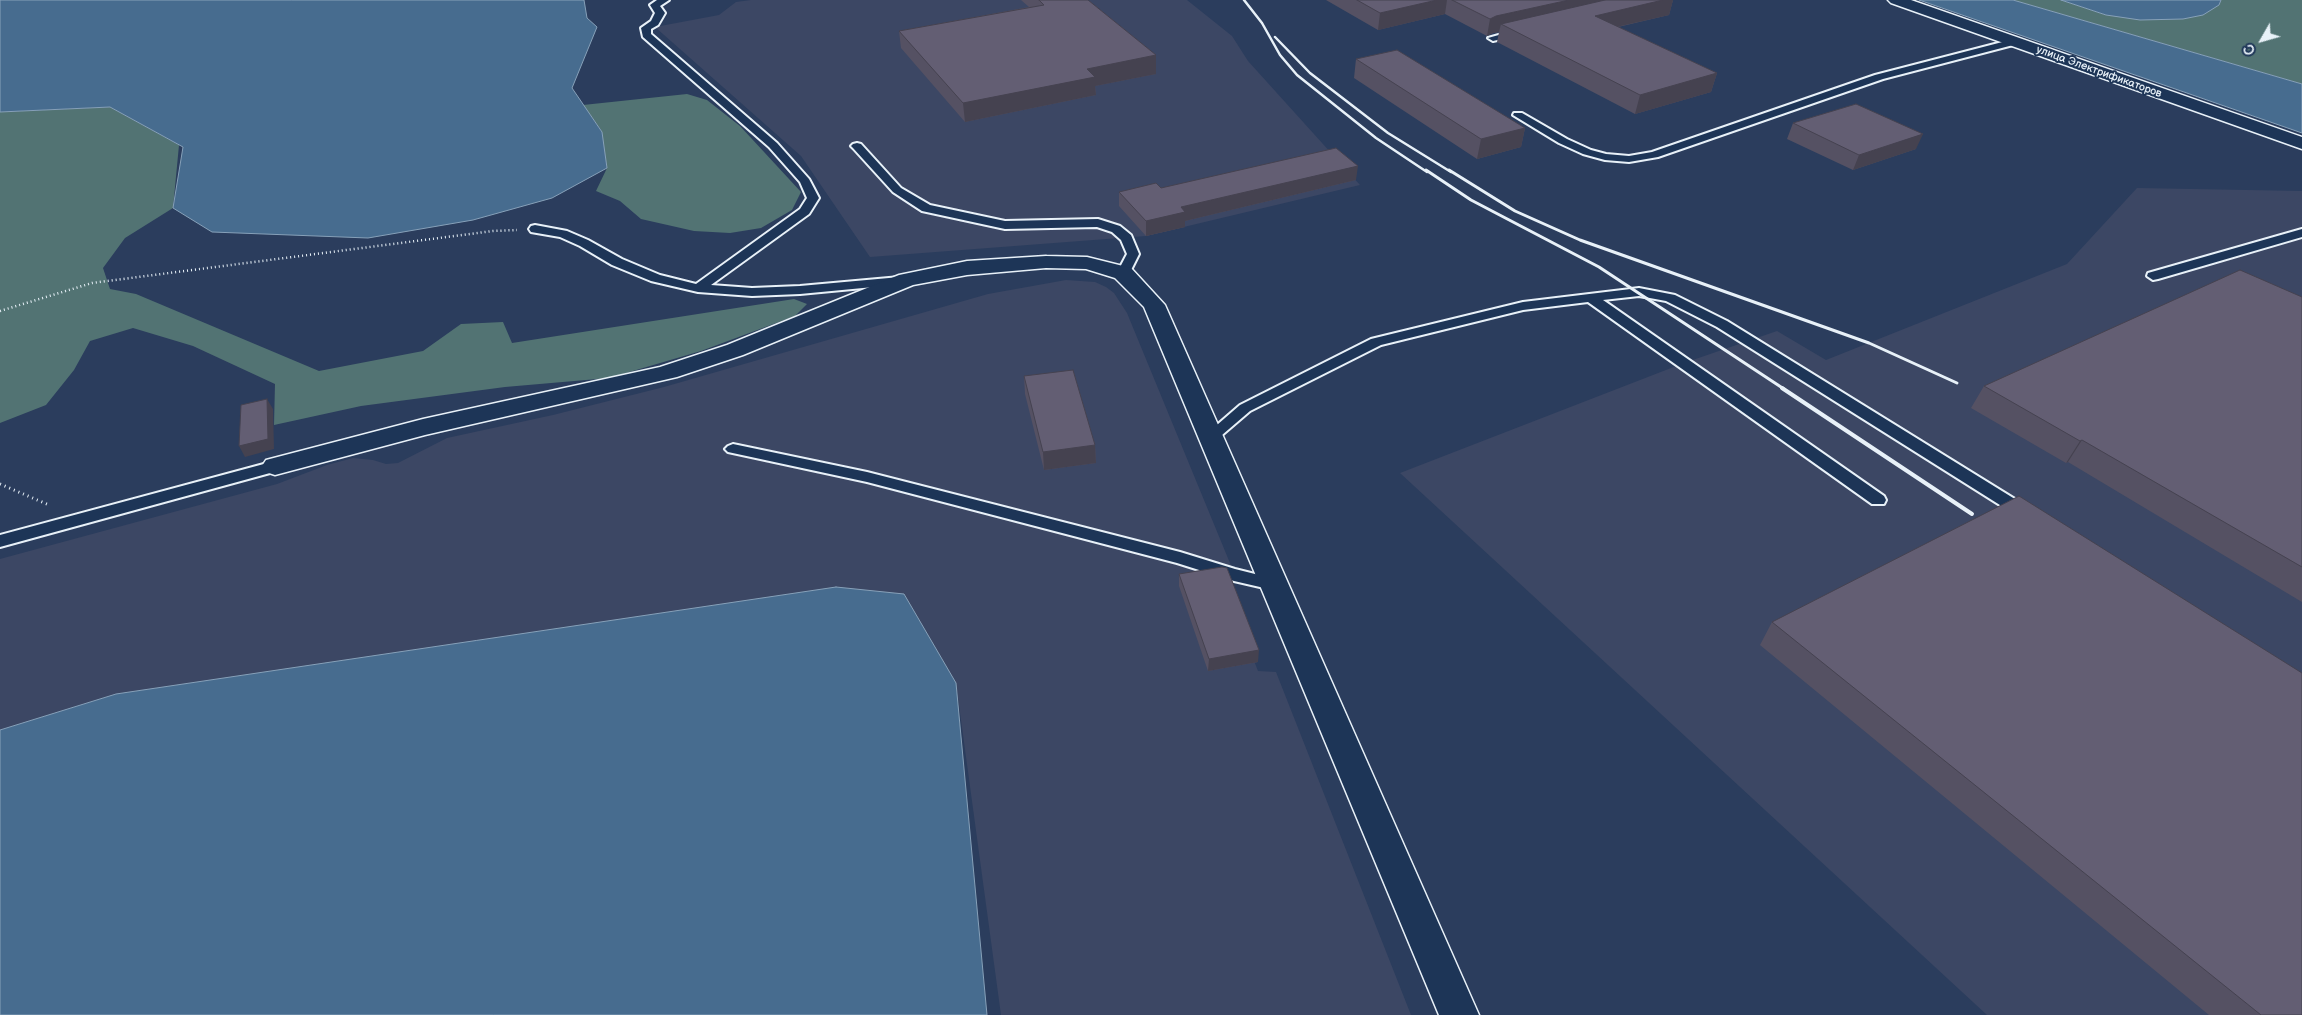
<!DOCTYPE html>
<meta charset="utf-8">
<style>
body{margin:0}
#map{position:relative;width:2302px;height:1015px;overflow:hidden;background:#2b3d5d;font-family:"Balsamiq Sans",sans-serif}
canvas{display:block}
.north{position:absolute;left:2237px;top:15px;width:50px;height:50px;-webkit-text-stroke:4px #1d3557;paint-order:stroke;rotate:232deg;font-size:14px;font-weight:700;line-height:20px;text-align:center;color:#e8f1f8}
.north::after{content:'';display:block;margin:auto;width:18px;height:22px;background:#e8f1f8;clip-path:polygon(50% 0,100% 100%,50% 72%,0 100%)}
</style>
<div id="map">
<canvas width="2302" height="1015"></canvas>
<div class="north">С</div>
</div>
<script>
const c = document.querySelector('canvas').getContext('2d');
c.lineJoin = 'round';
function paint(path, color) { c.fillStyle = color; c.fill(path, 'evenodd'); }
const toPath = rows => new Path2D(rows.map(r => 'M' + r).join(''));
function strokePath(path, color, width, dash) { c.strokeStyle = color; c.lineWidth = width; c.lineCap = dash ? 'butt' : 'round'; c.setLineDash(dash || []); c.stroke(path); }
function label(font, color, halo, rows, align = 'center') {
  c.font = font + ' "Balsamiq Sans",sans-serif'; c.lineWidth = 4; c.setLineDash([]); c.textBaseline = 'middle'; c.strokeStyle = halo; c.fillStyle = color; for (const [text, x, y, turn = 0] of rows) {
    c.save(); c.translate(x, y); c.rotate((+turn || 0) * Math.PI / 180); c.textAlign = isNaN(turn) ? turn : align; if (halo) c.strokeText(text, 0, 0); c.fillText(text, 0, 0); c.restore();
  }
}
paint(toPath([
 [751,0,1187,0,1232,36,1248,61,1360,185,1146,236,870,257,801,156,655,27,719,15,736,2],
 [2137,188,2302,191,2302,1015,1987,1015,1400,473,1684,363,1777,331,1826,360,2067,264],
 [1066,280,1095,282,1106,287,1114,293,1127,313,1232,568,1220,573,1258,671,1276,672,1411,1015,1001,1015,956,683,836,587,116,694,0,730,0,559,277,484,327,465,353,458,373,460,386,464,398,463,447,438,553,415,664,387,988,294]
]), '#3c4764');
paint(toPath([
 [2013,0,2061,0,2106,15,2219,5,2221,0,2302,0,2302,84],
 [687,94,707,100,740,126,801,192,792,210,761,228,730,233,694,231,641,219,620,201,596,191,607,168,601,130,583,105],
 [110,107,179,145,173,208,125,238,103,268,110,289,136,294,319,371,423,351,461,324,503,322,512,343,794,299,807,304,795,316,701,351,609,378,505,387,361,406,274,425,275,384,193,346,133,328,90,341,74,370,46,405,0,423,0,112]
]), '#527373');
const water = toPath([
 [0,0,584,0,587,18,597,27,572,88,602,132,607,168,552,198,473,220,368,238,212,232,173,208,183,147,110,107,0,112,0,0],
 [1919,0,2013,0,2302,84,2302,133,1919,0],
 [2061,0,2221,0,2219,5,2203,15,2183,19,2140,20,2106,15,2061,0],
 [836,587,904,594,956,683,987,1015,0,1015,0,730,116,694,836,587]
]);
paint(water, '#476c8f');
strokePath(water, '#87a1b9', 1);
const service = toPath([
 [657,0,669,0,660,6,665,13,658,25,651,29,651,34,777,143,809,179,819,198,809,214,711,285,752,288,800,286,900,277,905,278,907,281,905,284,800,294,752,296,698,292,651,281,612,265,580,246,560,237,531,232,529,229,531,226,535,225,567,231,588,240,622,259,660,275,696,284,800,209,807,198,800,182,769,147,643,37,641,28,651,21,655,13,650,5,657,0],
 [1520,29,1523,30,1523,34,1493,41,1488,38,1520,29],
 [2014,39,2017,40,2017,44,1883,79,1658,157,1629,162,1605,160,1583,154,1559,143,1513,115,1514,113,1522,113,1567,139,1591,150,1606,154,1629,156,1652,152,1875,75,2014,39],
 [857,143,861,144,901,188,930,205,1005,221,1098,219,1120,226,1131,235,1139,254,1128,276,1123,277,1117,273,1127,254,1121,240,1112,232,1097,227,1005,229,922,211,893,192,853,148,851,146,853,144,857,143],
 [2302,229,2302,237,2158,279,2153,280,2147,276,2148,273,2302,229],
 [1639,288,1675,295,1727,321,2031,509,2033,513,2031,517,2025,518,2019,517,1717,327,1666,301,1639,296,1603,300,1884,496,1886,500,1884,504,1872,504,1588,302,1523,310,1381,345,1250,411,1215,441,1205,441,1202,438,1240,405,1371,339,1523,302,1639,288],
 [733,444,867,472,1180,552,1235,569,1279,580,1282,584,1279,588,1273,590,1234,581,1177,563,867,482,728,452,725,449,728,446,733,444],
 [275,461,281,462,283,466,281,470,0,547,0,535,275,461]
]);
const minor = toPath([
 [1888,0,1911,0,2302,137,2302,149,1891,3,1888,0],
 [1046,256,1087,257,1131,268,1165,305,1479,1015,1439,1015,1144,307,1115,278,1086,269,1046,268,967,275,913,285,743,355,677,377,425,435,275,475,266,472,262,466,266,460,423,419,660,367,727,345,899,275,967,261,1046,256]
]);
strokePath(service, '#e8f1f8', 4);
strokePath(minor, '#e8f1f8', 3);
strokePath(toPath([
 [0,311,92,283,493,231,517,230]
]), '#e8f1f8', 2.5, [1, 3]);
strokePath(toPath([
 [0,484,49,505]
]), '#e8f1f8', 3, [1, 4]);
paint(service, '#1d3557');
paint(minor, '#1d3557');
strokePath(toPath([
 [1244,0,1262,23,1280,55,1297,75,1376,138,1427,172],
 [1275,37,1310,73,1388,133,1451,172]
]), '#e8f1f8', 2.5);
strokePath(toPath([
 [1426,170,1471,200,1599,267,1784,389],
 [1449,170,1515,211,1580,240,1869,343,1957,383]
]), '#e8f1f8', 3);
strokePath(toPath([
 [1782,388,1972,514]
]), '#e8f1f8', 4);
paint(toPath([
 [1021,0,1088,0,1156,55,1156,74,1095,86,1096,95,965,122,901,48,899,31,1029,7],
 [1326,0,1673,0,1669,15,1618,27,1717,73,1711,92,1635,114,1497,42,1499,32,1493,33,1487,36,1445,14,1378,30],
 [1356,59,1525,128,1521,147,1477,159,1354,78],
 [1793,123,1916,149,1853,170,1787,139],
 [1356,180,1185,221,1185,227,1146,236,1119,206,1119,192,1161,188],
 [2302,297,2302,602,2068,462,2066,463,1971,408,1984,386],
 [1024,376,1095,445,1096,463,1044,470,1025,394],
 [1179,574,1258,662,1208,671,1179,586],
 [1772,622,2302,1015,2209,1015,1760,645]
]), '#555163');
paint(toPath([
 [1437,0,1447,0,1445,14,1378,30,1380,13],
 [1569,0,1638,0,1501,24,1499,32,1493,33,1487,36,1490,19,1496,16],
 [1663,0,1673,0,1669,15,1590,33,1595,16],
 [1156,55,1156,74,1095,86,1096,95,965,122,963,103,1087,69],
 [1717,73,1711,92,1635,114,1640,95],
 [1525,128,1521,147,1477,159,1481,139],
 [1923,134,1916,149,1853,170,1859,155],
 [1358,166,1356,180,1185,221,1185,227,1146,236,1146,221,1181,207],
 [267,399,273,409,274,449,245,457,239,446],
 [2082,440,2068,462,2066,463,2080,441],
 [1095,445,1096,463,1044,470,1043,452],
 [1259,650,1258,662,1208,671,1209,659]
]), '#454250');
const building = toPath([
 [1039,0,1088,0,1156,55,1087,69,1095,77,963,103,899,31,1044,5,1039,0],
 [1357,0,1437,0,1380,13,1357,0],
 [1452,0,1569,0,1496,16,1490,19,1452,0],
 [1605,0,1663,0,1595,16,1717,73,1640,95,1501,24,1605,0],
 [1397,50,1525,128,1481,139,1356,59,1397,50],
 [1856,104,1923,134,1859,155,1793,123,1856,104],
 [1336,148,1358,166,1181,207,1185,212,1146,221,1119,192,1156,183,1161,188,1336,148],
 [2240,270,2302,297,2302,567,2082,440,2080,441,1984,386,2240,270],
 [1073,370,1095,445,1043,452,1024,376,1073,370],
 [267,399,268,439,239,446,241,405,267,399],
 [2019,496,2302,673,2302,1015,2261,1015,1772,622,2019,496],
 [1222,567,1227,568,1259,650,1209,659,1179,574,1222,567]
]);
paint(building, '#635e73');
strokePath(building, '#454250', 1);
label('11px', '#e8f1f8', '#1d3557', [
 ["улица Электрификаторов",2099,72,20]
]);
</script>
